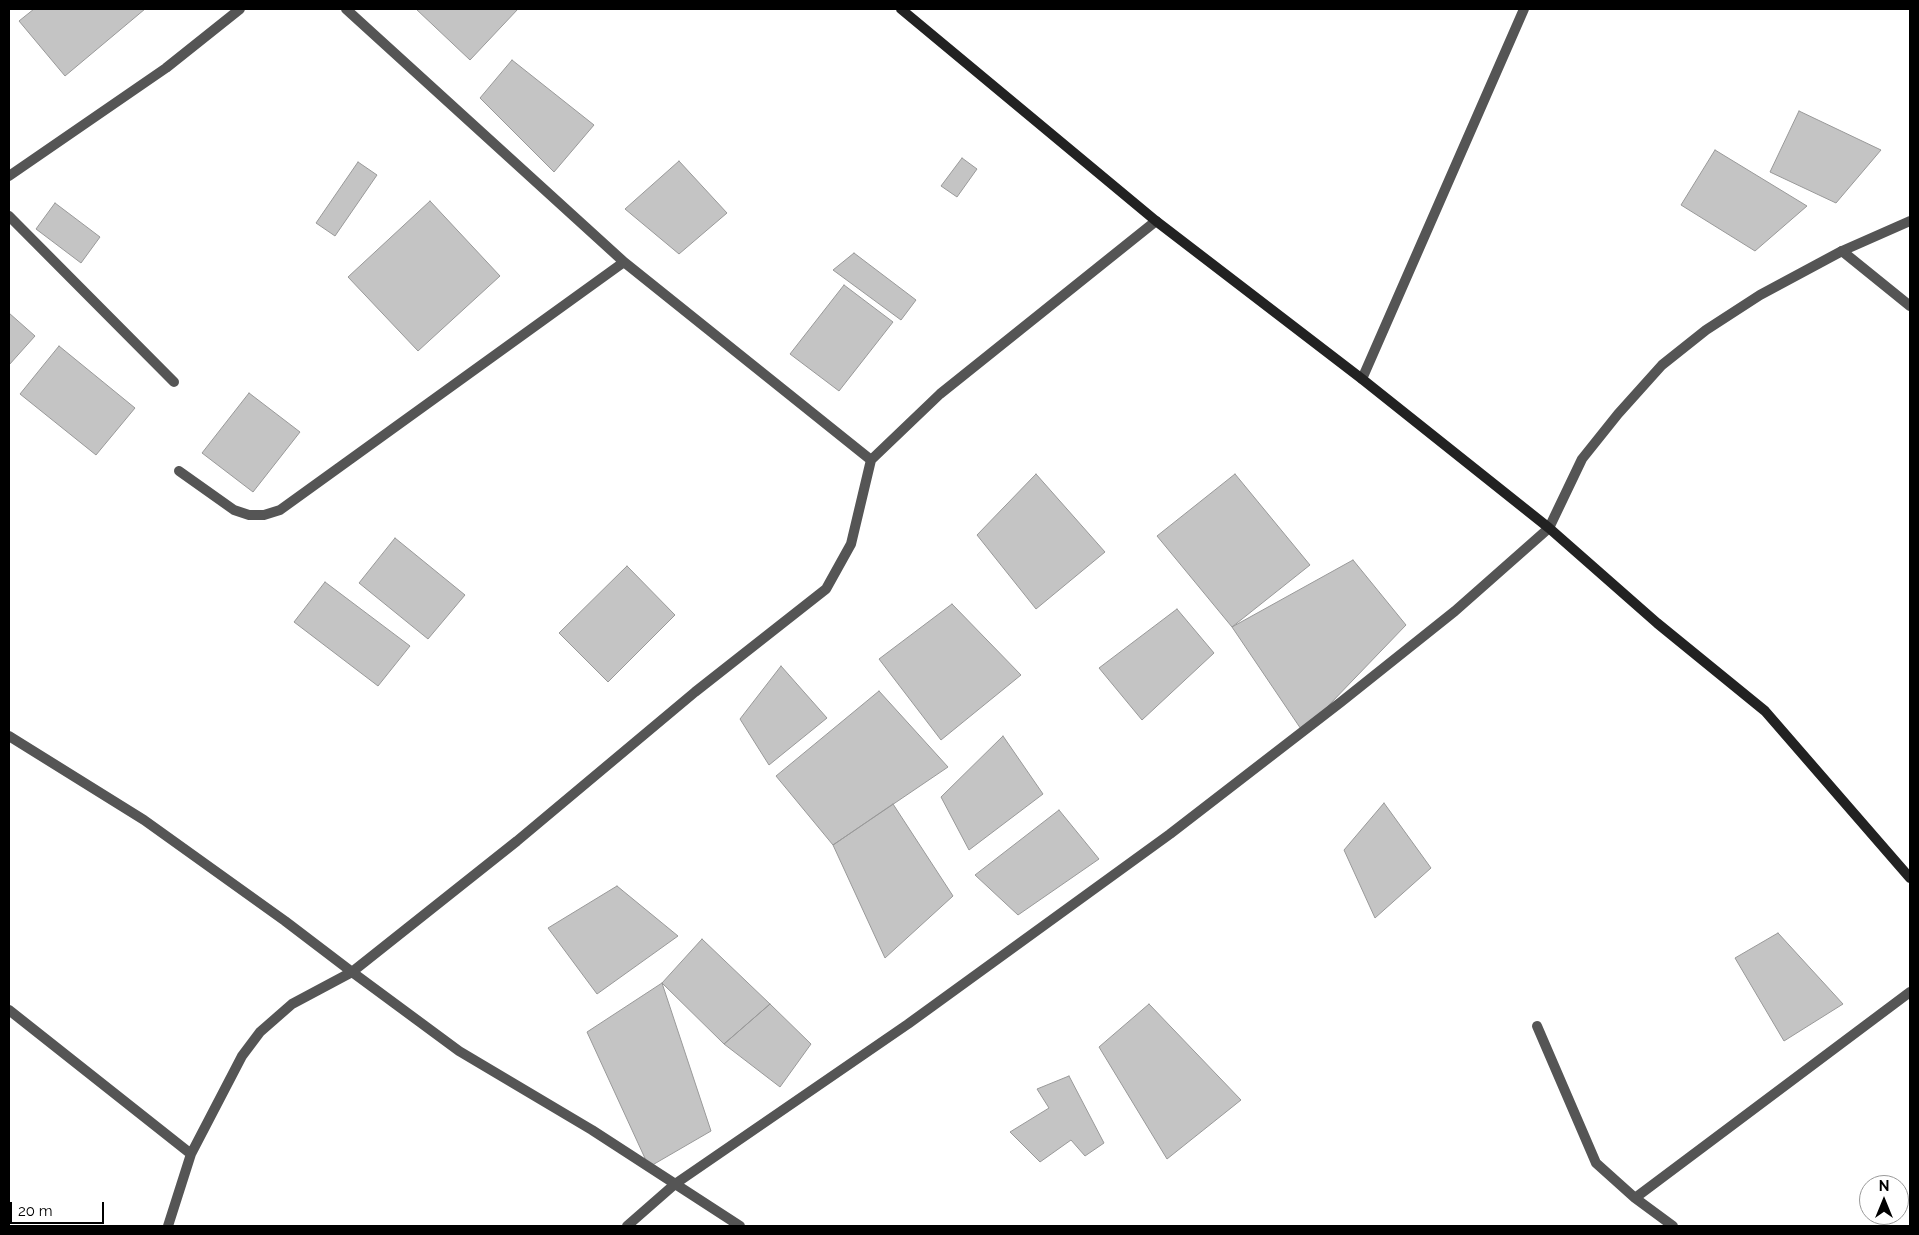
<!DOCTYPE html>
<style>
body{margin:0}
#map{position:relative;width:1919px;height:1235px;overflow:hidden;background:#fff;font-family:Raleway,sans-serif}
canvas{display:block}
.frame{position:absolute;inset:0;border:10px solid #000;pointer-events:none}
.north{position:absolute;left:1859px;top:1175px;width:50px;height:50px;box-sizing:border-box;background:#fff;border:1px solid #999;border-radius:50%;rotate:0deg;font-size:14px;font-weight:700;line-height:20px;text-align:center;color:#000}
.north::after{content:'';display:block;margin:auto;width:18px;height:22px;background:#000;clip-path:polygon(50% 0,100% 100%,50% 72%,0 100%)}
.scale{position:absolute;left:10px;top:1202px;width:94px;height:22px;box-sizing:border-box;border:2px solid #000;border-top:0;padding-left:6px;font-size:15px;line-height:18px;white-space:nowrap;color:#000;-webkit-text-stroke:4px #fff;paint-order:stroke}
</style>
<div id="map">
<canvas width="1919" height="1235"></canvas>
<div class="frame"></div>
<div class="north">N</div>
<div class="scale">20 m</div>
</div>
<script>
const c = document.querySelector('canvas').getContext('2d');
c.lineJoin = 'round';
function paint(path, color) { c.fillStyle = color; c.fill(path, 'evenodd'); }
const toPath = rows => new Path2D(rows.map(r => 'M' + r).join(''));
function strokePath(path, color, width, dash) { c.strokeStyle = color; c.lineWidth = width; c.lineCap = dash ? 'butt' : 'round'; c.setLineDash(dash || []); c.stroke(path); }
const building = toPath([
 [34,9,145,9,65,76,19,21,34,9],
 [416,9,518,9,470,60,416,9],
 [512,60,594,125,554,172,480,98,512,60],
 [1799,111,1881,150,1836,203,1770,172,1799,111],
 [1715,150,1807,206,1755,251,1681,205,1715,150],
 [962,158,977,169,957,197,941,186,962,158],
 [679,161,727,213,679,254,625,209,679,161],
 [358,162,377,175,335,236,316,223,358,162],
 [430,201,500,276,418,351,348,277,430,201],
 [55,203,100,237,81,263,36,229,55,203],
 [854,253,916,300,901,320,833,270,854,253],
 [844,285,893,322,839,391,790,354,844,285],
 [9,313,35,336,9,365,9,313],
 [59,346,135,408,96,455,20,394,59,346],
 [249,393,300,432,253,492,202,453,249,393],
 [1036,474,1105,552,1036,609,977,535,1036,474],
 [1235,474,1310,565,1232,627,1157,536,1235,474],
 [395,538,465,595,428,639,359,583,395,538],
 [1353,560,1406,625,1303,732,1232,627,1353,560],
 [627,566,675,615,608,682,559,633,627,566],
 [325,582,410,646,378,686,294,622,325,582],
 [952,604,1021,675,941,740,879,659,952,604],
 [1177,609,1214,653,1142,720,1099,668,1177,609],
 [781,666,827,718,769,765,740,719,781,666],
 [879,691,948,767,833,845,776,776,879,691],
 [1003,736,1043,794,969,850,941,797,1003,736],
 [1384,803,1431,868,1375,918,1344,850,1384,803],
 [893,804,953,896,885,958,833,845,893,804],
 [1059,810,1099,859,1018,915,975,875,1059,810],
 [617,886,678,936,597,994,548,928,617,886],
 [1778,933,1843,1004,1784,1041,1735,958,1778,933],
 [702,939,770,1004,724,1044,662,983,702,939],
 [662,983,711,1131,649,1167,587,1032,662,983],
 [770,1004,811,1044,780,1087,724,1044,770,1004],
 [1149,1004,1241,1100,1167,1159,1099,1047,1149,1004],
 [1069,1076,1104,1143,1085,1156,1071,1140,1040,1162,1010,1132,1049,1108,1037,1089,1069,1076]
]);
paint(building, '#c4c4c4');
strokePath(building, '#999', 1);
strokePath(toPath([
 [9,216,174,382],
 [1842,251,1910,306]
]), '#555', 10);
strokePath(toPath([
 [346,9,624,262],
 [9,176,166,68,240,9],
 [1362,379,1524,9],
 [179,471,234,510,249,515,264,515,280,510,624,262,871,460],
 [9,736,144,820,285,921,352,972,459,1051,592,1130,740,1226],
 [9,1010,191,1154],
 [1537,1026,1596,1163,1635,1198,1673,1226],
 [1635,1198,1910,992],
 [168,1226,191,1154,242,1056,260,1032,292,1004,352,972,517,841,695,692,826,589,851,544,871,460,940,394,1156,221],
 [627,1226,675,1184,908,1024,1170,834,1341,702,1455,611,1549,528,1582,459,1618,414,1662,365,1706,330,1760,295,1842,251,1910,221]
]), '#555', 10);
strokePath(toPath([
 [901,9,1156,221,1362,379,1549,528,1657,623,1765,711,1910,878]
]), '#222', 10);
</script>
